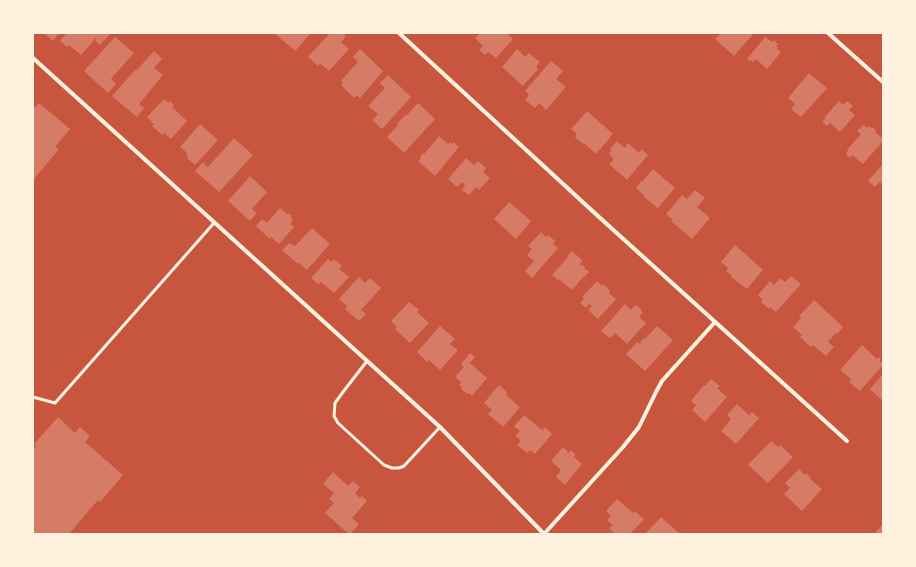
<!DOCTYPE html>
<style>
body{margin:0}
#map{position:relative;width:916px;height:567px;overflow:hidden;background:#c8553d;font-family:"PT Sans",sans-serif}
canvas{display:block}
.frame{position:absolute;inset:0;border:34px solid #fff3e0;pointer-events:none}
</style>
<div id="map">
<canvas width="916" height="567"></canvas>
<div class="frame"></div>
</div>
<script>
const c = document.querySelector('canvas').getContext('2d');
c.lineJoin = 'round';
function paint(path, color) { c.fillStyle = color; c.fill(path, 'evenodd'); }
const toPath = rows => new Path2D(rows.map(r => 'M' + r).join(''));
function strokePath(path, color, width, dash) { c.strokeStyle = color; c.lineWidth = width; c.lineCap = dash ? 'butt' : 'round'; c.setLineDash(dash || []); c.stroke(path); }
paint(toPath([
 [44,33,59,33,53,41],
 [67,33,111,33,100,45,95,41,97,39,96,38,81,55,69,45,67,47,60,41],
 [274,33,311,33,295,51],
 [330,33,342,33,346,36,341,42,349,49,329,71,320,63,318,66,308,57],
 [480,33,485,33,486,34,487,33,506,33,513,39,496,58,488,52,485,55,479,50,483,46,475,38],
 [721,33,754,33,734,56,715,39],
 [115,37,134,53,111,79,116,84,108,93,84,71],
 [765,37,772,42,774,40,778,44,776,46,778,48,777,49,781,52,767,69,756,59,753,62,750,60,749,61,747,59],
 [360,49,383,71,360,98,357,95,354,98,341,85,343,82,341,81,358,62,353,57],
 [517,49,525,57,529,53,540,62,536,67,538,69,523,86,502,67],
 [154,51,162,59,154,68,163,75,139,104,144,108,137,117,112,96,136,69,137,70],
 [551,61,563,71,556,79,566,87,546,110,539,103,535,108,525,100,529,95,525,91],
 [809,73,827,88,801,117,791,109,795,104,788,98],
 [388,75,411,97,382,129,372,120,378,114,368,106,385,88,380,83],
 [164,99,169,103,170,101,174,105,172,107,187,121,171,139,164,133,162,135,152,126,154,124,147,117],
 [839,101,843,105,847,101,853,106,849,110,855,115,840,132,830,123,827,126,822,122,825,119,824,118],
 [39,103,70,129,55,147,59,149,33,180,33,110],
 [418,103,435,119,404,153,387,137,398,125,397,124,405,115,406,116],
 [587,111,613,134,596,154,584,143,583,144,575,137,577,134,571,129],
 [200,124,218,140,195,165,187,158,188,157,186,154,187,153,180,147],
 [863,125,867,128,868,126,871,128,872,127,876,130,875,132,883,139,883,141,863,164,852,155,850,158,846,154,848,151,847,150,861,134,857,131],
 [439,136,448,144,450,142,452,144,453,142,459,147,435,176,418,161,421,158,420,157,423,153,424,154],
 [234,138,253,155,219,192,195,171,203,162,208,167],
 [617,141,625,148,628,143,639,153,642,149,648,155,627,180,609,164,614,159,609,154,611,150,610,149],
 [466,158,474,165,478,161,486,168,483,172,490,178,479,190,476,187,469,195,462,190,465,185,462,182,457,187,448,179],
 [883,164,883,185,880,182,875,187,868,181],
 [653,169,675,188,658,208,644,197,645,196,636,188,641,181,642,182],
 [250,176,267,192,252,209,257,213,250,221,228,201],
 [695,190,705,198,697,207,710,218,692,239,671,221,673,220,666,214,682,195,687,199],
 [509,202,531,221,516,239,494,219],
 [280,208,287,214,288,213,292,216,291,218,293,220,290,224,294,227,279,244,271,237,270,239,256,226,262,219,267,223],
 [312,228,330,244,307,270,299,263,298,264,282,250,289,243,292,245,293,244,295,246],
 [541,232,546,237,548,235,555,241,553,244,558,248,532,278,525,271,534,261,527,255,532,249,528,246],
 [735,245,763,270,747,289,731,277,732,276,726,271,728,268,721,262],
 [572,251,582,260,582,261,580,264,582,266,583,265,585,267,584,268,589,272,586,275,585,277,584,276,572,290,559,279,558,280,552,275,568,257,567,256],
 [328,259,332,262,334,259,342,266,339,269,349,277,334,293,321,282,318,284,311,278],
 [791,276,801,284,776,312,770,307,769,309,761,302,763,300,758,295,770,281,774,285,780,278,785,282],
 [359,277,365,283,370,278,381,288,361,310,366,314,359,321,345,309,347,306,339,299],
 [597,281,602,286,603,284,610,291,609,293,616,299,598,319,588,310,592,306,589,304,586,308,580,303,584,299,582,297],
 [814,300,843,327,837,334,836,333,828,342,834,347,826,356,813,345,811,347,800,337,802,335,793,327,801,318,799,316],
 [409,302,419,310,417,312,429,323,410,343,395,329,397,327,391,321],
 [625,304,631,310,635,305,641,309,641,311,643,312,639,317,646,323,627,344,615,333,610,338,601,331],
 [440,326,455,339,450,344,458,350,440,370,429,360,427,362,417,352],
 [657,326,673,340,645,371,626,354,637,342,640,344,641,342,640,342,644,338,645,339],
 [862,345,877,359,879,357,881,359,879,361,883,364,883,365,860,391,849,382,851,379,840,370],
 [470,353,475,357,470,363,487,378,472,396,469,393,468,394,461,389,462,387,459,385,461,382,455,377,464,367,461,364],
 [883,374,883,401,870,389],
 [711,379,720,386,717,388,727,397,705,422,692,410,696,405,691,401,704,385,705,386],
 [499,385,507,392,506,395,520,407,503,427,488,414,492,410,484,403],
 [737,404,749,415,752,412,759,418,736,444,721,431,731,419,727,415],
 [524,415,542,430,545,427,552,434,535,454,530,450,527,453,517,445,521,440,515,436,520,431,514,426],
 [58,417,75,433,80,427,90,436,85,442,123,475,100,502,98,500,69,534,33,534,33,450,36,446,34,444],
 [771,441,778,447,780,445,793,457,768,483,748,465],
 [563,447,569,453,571,450,576,455,574,457,582,464,565,485,556,477,561,470,551,461],
 [799,469,805,475,806,474,808,475,811,478,810,479,822,489,802,511,784,494,790,488,785,483],
 [333,472,348,486,353,481,360,487,355,493,360,498,362,496,367,501,352,518,359,524,350,534,349,534,325,513,334,503,329,499,334,493,323,484],
 [617,499,633,513,635,511,644,519,630,534,623,534,622,533,621,534,615,534,609,528,613,525,607,520,611,516,606,511],
 [661,517,680,534,645,534],
 [883,524,883,534,874,534]
]), '#d67c66');
strokePath(toPath([
 [367,361,343,392,335,403,334,416,338,423,384,465,392,468,399,468,404,466,440,427],
 [33,397,55,403,214,223]
]), '#fff3e0', 3);
strokePath(toPath([
 [399,33,599,217,847,441],
 [828,33,883,82],
 [33,58,440,427,544,534],
 [544,534,623,447,639,427,656,392,662,381,715,322]
]), '#fff3e0', 4);
</script>
